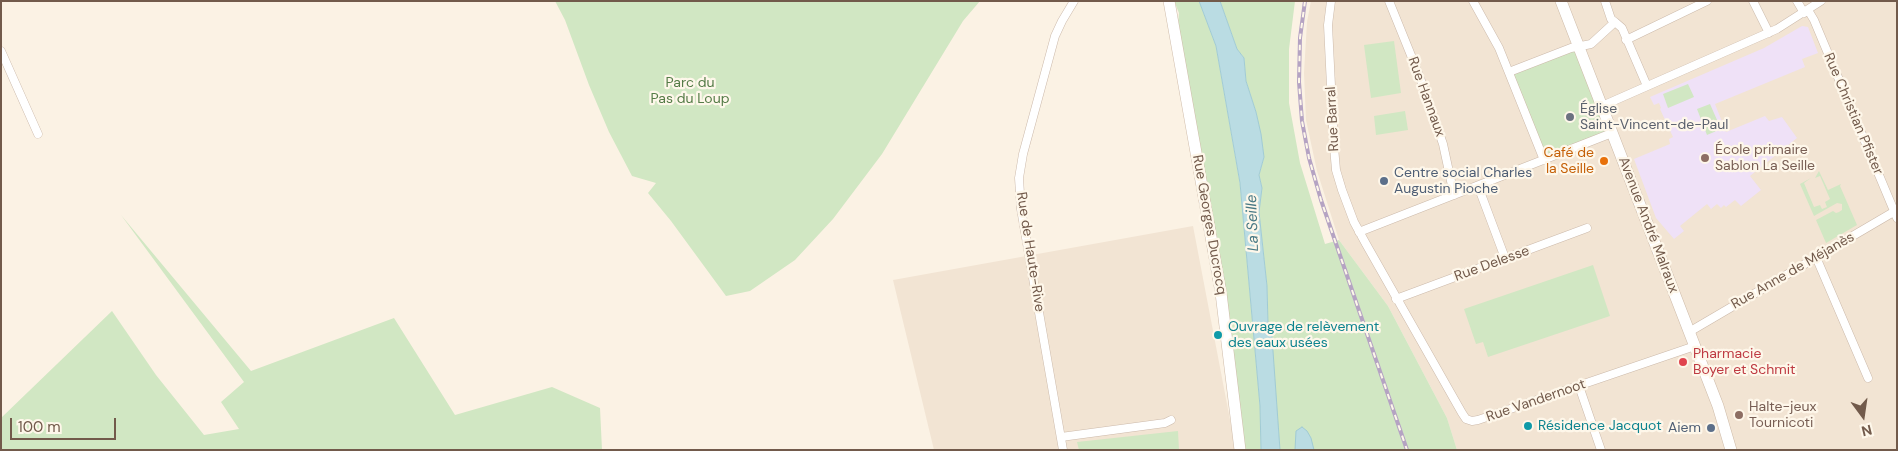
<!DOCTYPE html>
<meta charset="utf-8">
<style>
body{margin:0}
#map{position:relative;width:1898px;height:451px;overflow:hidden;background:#fbf2e4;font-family:"DM Sans",sans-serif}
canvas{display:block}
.frame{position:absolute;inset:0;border:2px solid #725a4b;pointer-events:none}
.north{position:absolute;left:1838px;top:391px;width:50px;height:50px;-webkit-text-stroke:4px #fef7ea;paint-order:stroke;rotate:166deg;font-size:14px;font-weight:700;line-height:20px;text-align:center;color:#725a4b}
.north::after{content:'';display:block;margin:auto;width:18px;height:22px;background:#725a4b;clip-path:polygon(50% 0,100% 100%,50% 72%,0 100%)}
.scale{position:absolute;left:10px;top:418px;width:106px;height:22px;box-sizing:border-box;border:2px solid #725a4b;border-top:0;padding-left:6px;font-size:15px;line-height:18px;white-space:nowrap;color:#725a4b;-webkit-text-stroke:4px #fef7ea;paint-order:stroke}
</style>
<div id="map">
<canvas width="1898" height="451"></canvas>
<div class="frame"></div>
<div class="north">N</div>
<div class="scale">100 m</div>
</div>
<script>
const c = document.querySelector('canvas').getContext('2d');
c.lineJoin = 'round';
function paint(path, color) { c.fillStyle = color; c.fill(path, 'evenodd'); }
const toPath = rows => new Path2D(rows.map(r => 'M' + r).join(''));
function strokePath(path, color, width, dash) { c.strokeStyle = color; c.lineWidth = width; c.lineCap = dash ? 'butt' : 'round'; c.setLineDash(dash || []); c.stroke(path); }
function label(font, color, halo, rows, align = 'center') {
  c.font = font + ' "DM Sans",sans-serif'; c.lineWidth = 4.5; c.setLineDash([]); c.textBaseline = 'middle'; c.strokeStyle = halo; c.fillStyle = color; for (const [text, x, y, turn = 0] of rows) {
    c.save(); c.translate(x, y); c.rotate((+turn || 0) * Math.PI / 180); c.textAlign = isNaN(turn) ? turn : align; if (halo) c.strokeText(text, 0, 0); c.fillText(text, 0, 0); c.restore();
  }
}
paint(toPath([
 [1311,1,1897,1,1897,450,1457,450,1447,418,1388,306,1339,240,1317,171,1306,120,1304,73,1307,22],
 [1193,226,1231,425,1237,425,1240,450,934,450,893,280]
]), '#f2e4d3');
paint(toPath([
 [1802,26,1808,27,1818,53,1802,59,1805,67,1715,104,1726,132,1765,116,1769,121,1782,117,1797,138,1750,176,1761,190,1741,206,1735,200,1726,207,1724,205,1721,208,1717,204,1711,209,1707,204,1680,226,1684,231,1674,239,1656,218,1634,159,1670,144,1669,139,1673,137,1660,109,1661,108,1659,103,1654,105,1650,97,1764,48]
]), '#efe1f7');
paint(toPath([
 [555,1,980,1,963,21,882,154,833,219,795,260,750,291,726,296,671,221,648,193,656,183,632,176,609,132,589,85,565,20],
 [1174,1,1199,1,1216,46,1240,184,1260,406,1261,450,1245,450,1178,24,1179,13],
 [1220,1,1295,1,1289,49,1289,103,1300,163,1325,244,1339,240,1388,306,1447,418,1457,450,1280,450,1271,336,1268,324,1267,286,1259,212,1262,188,1259,175,1264,157,1256,112,1246,81,1244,58,1237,49],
 [1394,41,1401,93,1371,98,1364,45],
 [1574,47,1612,133,1544,160,1509,72],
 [1688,84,1694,97,1668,108,1663,94],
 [1710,104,1721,129,1707,135,1697,109],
 [1405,111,1408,130,1376,135,1374,116],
 [1819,171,1828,190,1841,184,1840,186,1857,225,1826,243,1816,220,1833,211,1836,213,1839,212,1842,210,1842,204,1837,203,1814,216,1800,184,1811,178,1804,183,1814,207,1820,205,1822,209,1827,207,1825,202,1830,199,1820,176,1815,178],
 [121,215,251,371,394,318,455,415,552,387,600,408,602,450,1,450,1,418,112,311,156,375,204,435,239,429,221,402,244,382],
 [1593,265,1610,316,1488,357,1483,342,1476,344,1464,309],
 [1178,431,1179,450,1079,450,1077,442]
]), '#d1e7c3');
const water = toPath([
 [1199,1,1220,1,1237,49,1244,58,1246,81,1256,112,1261,134,1264,157,1259,175,1262,188,1259,212,1267,286,1268,324,1272,337,1280,450,1261,450,1260,406,1240,183,1216,46,1199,1],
 [1302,427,1307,431,1311,438,1314,450,1295,450,1296,431,1302,427]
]);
paint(water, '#badce3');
strokePath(water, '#a1cbd4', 1);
const street = toPath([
 [1331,1,1328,25,1334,147,1336,170,1342,190,1354,222,1366,244,1462,413,1466,419,1472,421,1478,420,1695,346],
 [1389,1,1419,75,1443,144,1454,195],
 [1473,1,1499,48,1544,160],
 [1753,1,1769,33],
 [1797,1,1804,13],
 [1808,10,1814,20,1897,218],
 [1615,22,1622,28,1647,86],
 [1626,40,1707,1],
 [1,51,38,134],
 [1509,72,1571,48,1591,44,1615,22,1611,19,1605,1],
 [1602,106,1777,29,1821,1],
 [1478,186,1505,258],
 [1359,232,1612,133],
 [1816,257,1868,378],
 [1396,299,1587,228],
 [1689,332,1897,210],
 [1579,386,1601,450],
 [1061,437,1165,423,1171,420],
 [1063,450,1021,209,1019,178,1023,154,1055,36,1062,21,1074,1]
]);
const secondary = toPath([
 [1169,1,1221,293,1240,450],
 [1561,1,1718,406,1731,450]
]);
strokePath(street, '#ccbaab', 9);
strokePath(secondary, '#cebba9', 12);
strokePath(street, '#fff', 8);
strokePath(secondary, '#fff', 11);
const rail = toPath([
 [1305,1,1300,38,1299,82,1302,121,1309,158,1321,200,1407,450]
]);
strokePath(rail, '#b5a3c3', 4);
strokePath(rail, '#fef7ea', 2, [5.5]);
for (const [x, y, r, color] of [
 [1570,117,5,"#6b7280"],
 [1705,158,5,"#8d6e63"],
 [1604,161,5,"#e8710a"],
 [1384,181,5,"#5c6f8a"],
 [1218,335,5,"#0f9aa8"],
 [1683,362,5,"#e0444e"],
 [1739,415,5,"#8d6e63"],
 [1528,426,5,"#0f9aa8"],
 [1711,428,5,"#5c6f8a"]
]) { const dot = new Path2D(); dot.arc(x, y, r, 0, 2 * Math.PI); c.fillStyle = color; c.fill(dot); strokePath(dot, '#fef7ea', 2); }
label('14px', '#557c47', '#fef7ea', [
 ["Parc du",690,83],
 ["Pas du Loup",690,99]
]);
label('14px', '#725a4b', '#fef7ea', [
 ["Rue Hannaux",1426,97,70],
 ["Rue Christian Pfister",1853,114,67],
 ["Rue Barral",1333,119,-93],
 ["Rue Georges Ducrocq",1209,225,80],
 ["Avenue André Malraux",1648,225,69],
 ["Rue de Haute-Rive",1030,252,81],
 ["Rue Delesse",1492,264,-20],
 ["Rue Anne de Méjanès",1793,271,-30],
 ["Rue Vandernoot",1536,401,-19]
]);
label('14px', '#5b616d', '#fef7ea', [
 ["Église",1580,109],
 ["Saint-Vincent-de-Paul",1580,125]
], 'left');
label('14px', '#785e54', '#fef7ea', [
 ["École primaire",1715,150],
 ["Sablon La Seille",1715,166],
 ["Halte-jeux",1749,407],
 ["Tournicoti",1749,423]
], 'left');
label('14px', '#c56008', '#fef7ea', [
 ["Café de",1594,153],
 ["la Seille",1594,169]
], 'right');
label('14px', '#4e5e75', '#fef7ea', [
 ["Centre social Charles",1394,173],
 ["Augustin Pioche",1394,189],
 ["Aiem",1701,428,"right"]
], 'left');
label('14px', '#0d838f', '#fef7ea', [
 ["Ouvrage de relèvement",1228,327],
 ["des eaux usées",1228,343],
 ["Résidence Jacquot",1538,426]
], 'left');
label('14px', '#be3a42', '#fef7ea', [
 ["Pharmacie",1693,354],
 ["Boyer et Schmit",1693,370]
], 'left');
label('italic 15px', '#477884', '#fef7ea', [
 ["La Seille",1253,223,-92]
]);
</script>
